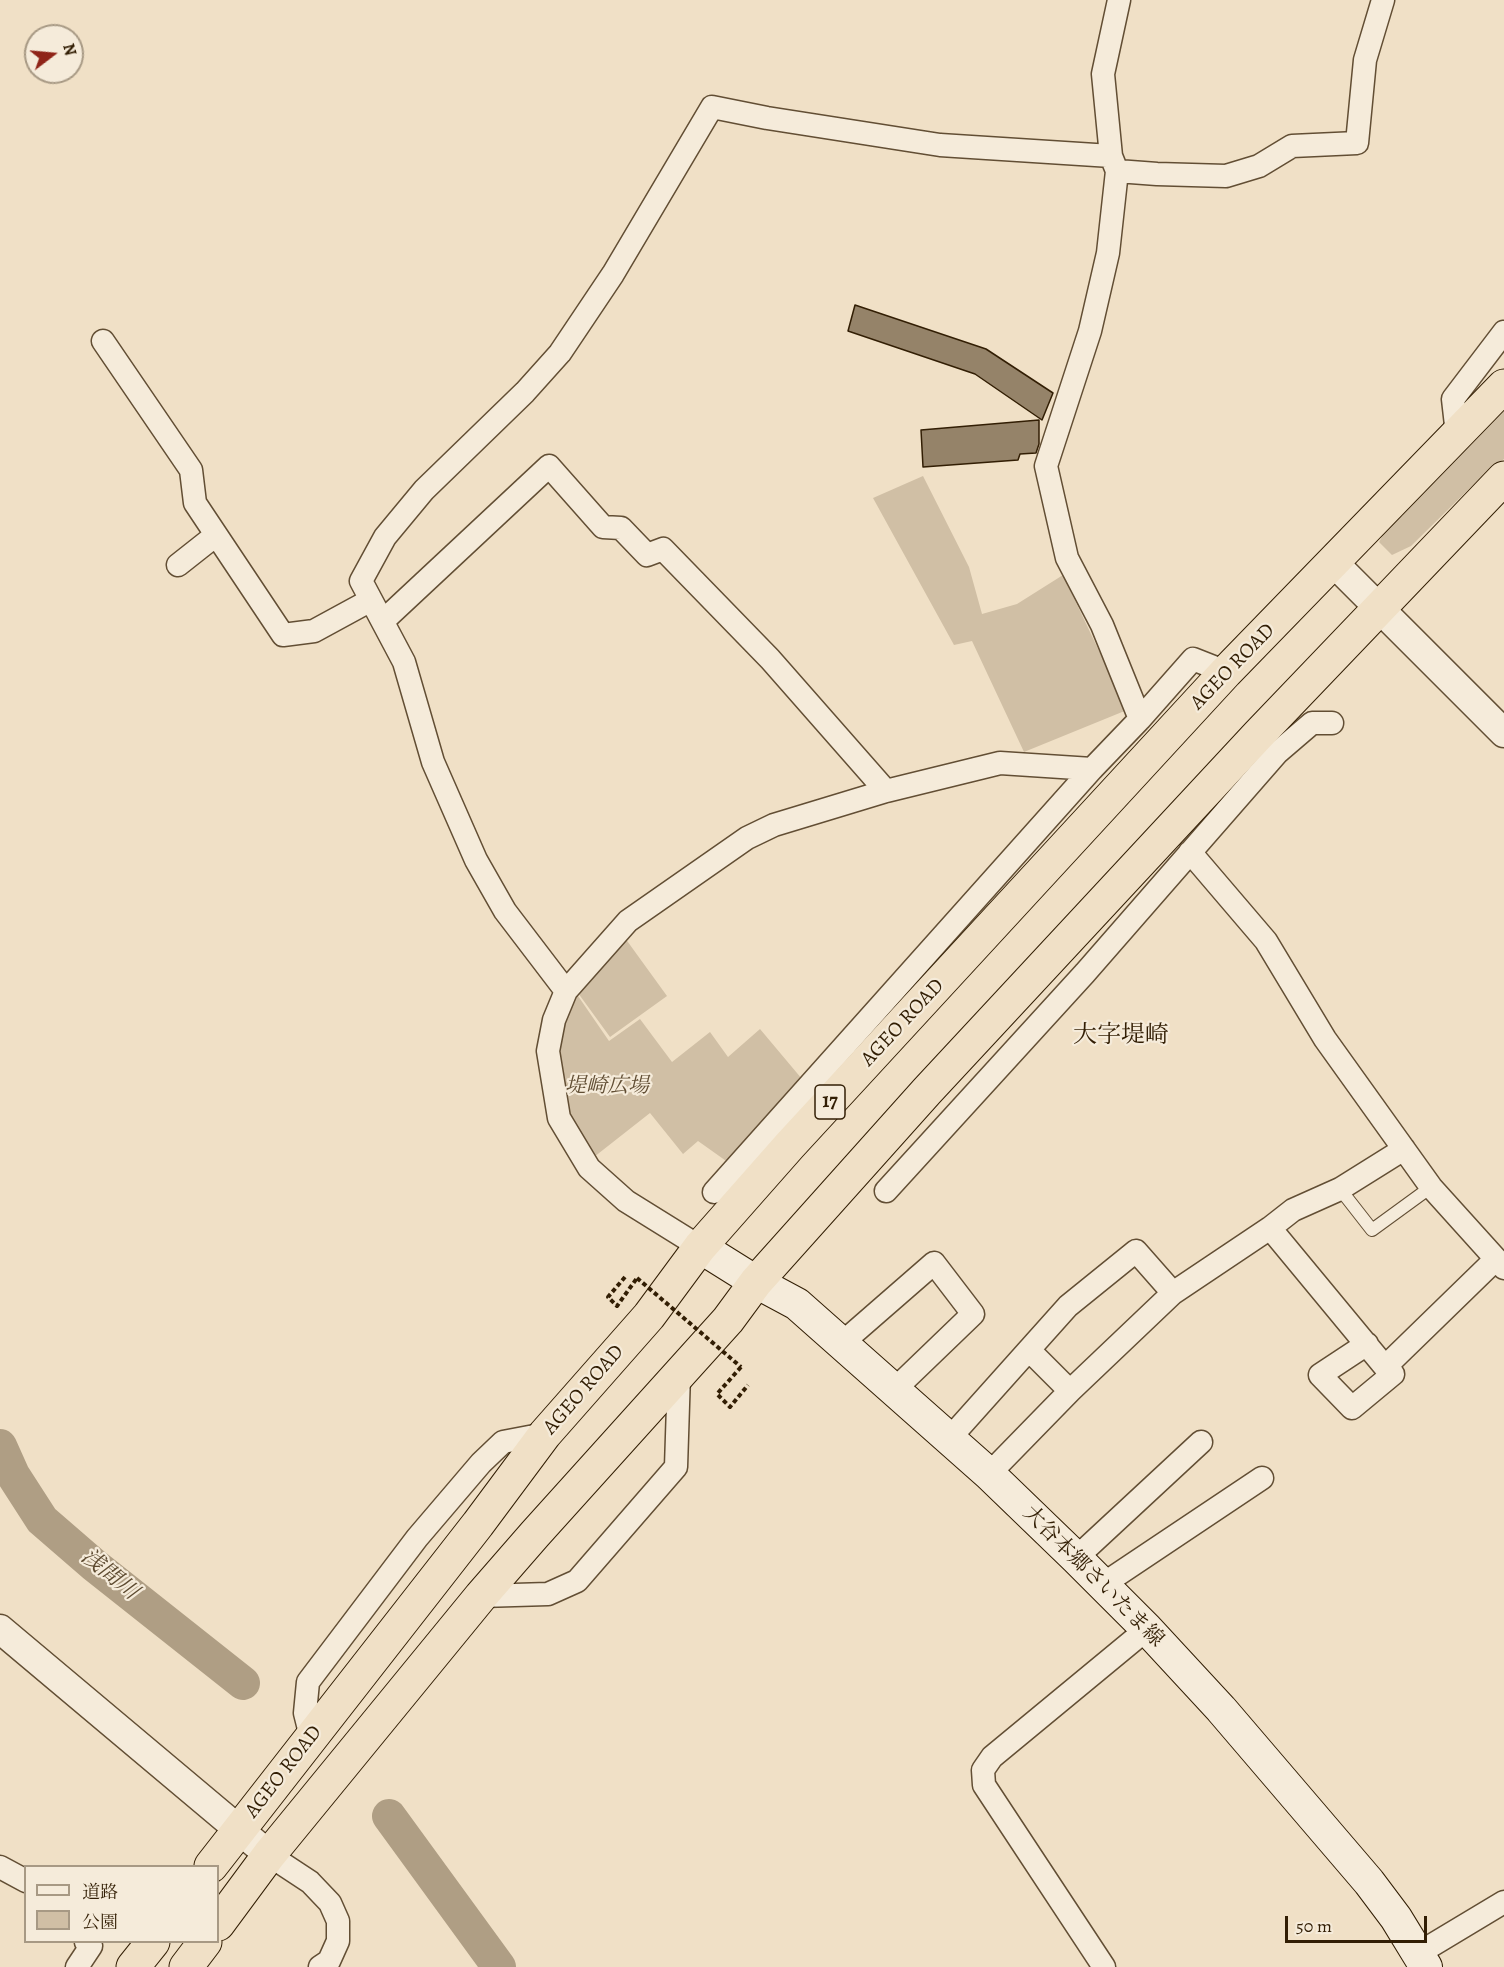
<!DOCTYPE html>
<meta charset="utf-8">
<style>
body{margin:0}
#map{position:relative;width:1504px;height:1967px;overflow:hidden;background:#f0e0c6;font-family:Alegreya,"Noto Serif JP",serif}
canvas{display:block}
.legend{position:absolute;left:24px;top:1865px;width:195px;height:78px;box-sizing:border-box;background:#f5ebda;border:2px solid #a79984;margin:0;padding:8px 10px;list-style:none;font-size:18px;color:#321e04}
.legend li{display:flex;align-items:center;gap:12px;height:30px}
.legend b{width:30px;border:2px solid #a79984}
.north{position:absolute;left:24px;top:24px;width:60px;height:60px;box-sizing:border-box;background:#f5ebda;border:2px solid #a79984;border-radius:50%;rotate:74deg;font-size:16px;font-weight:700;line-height:24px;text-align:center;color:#321e04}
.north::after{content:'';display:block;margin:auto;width:21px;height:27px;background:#8f2418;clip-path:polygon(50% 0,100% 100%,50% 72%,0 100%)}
.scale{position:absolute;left:1285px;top:1916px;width:142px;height:27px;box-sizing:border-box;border:3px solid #321e04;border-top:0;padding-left:8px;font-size:18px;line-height:21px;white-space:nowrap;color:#321e04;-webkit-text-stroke:4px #f5ebda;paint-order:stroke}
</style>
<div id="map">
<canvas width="1504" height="1967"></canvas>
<ul class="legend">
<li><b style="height:8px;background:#f5ebda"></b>道路</li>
<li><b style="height:16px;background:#d0bfa5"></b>公園</li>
</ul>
<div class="north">N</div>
<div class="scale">50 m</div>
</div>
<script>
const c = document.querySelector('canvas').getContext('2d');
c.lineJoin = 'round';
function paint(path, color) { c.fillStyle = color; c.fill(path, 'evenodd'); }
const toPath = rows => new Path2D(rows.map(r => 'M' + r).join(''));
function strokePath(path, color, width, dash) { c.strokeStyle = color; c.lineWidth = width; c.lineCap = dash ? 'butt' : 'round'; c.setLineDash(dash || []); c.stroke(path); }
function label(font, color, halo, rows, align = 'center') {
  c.font = font + ' Alegreya,"Noto Serif JP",serif'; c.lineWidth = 4.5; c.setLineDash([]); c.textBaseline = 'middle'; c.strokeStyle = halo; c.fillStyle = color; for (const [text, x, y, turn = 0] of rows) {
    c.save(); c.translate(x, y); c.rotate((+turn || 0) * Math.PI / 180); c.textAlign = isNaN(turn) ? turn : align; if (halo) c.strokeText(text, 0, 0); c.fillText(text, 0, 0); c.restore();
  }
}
paint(toPath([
 [1504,405,1504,459,1470,488,1411,546,1392,555,1379,542,1392,520],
 [923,476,969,567,982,614,1017,604,1063,575,1127,710,1024,752,972,641,954,645,873,498],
 [625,938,667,996,610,1037,578,993],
 [576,993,609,1041,640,1019,672,1062,710,1032,728,1057,760,1029,802,1079,729,1163,698,1141,683,1154,650,1113,594,1157,562,1107,556,1050]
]), '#d0bfa5');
strokePath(toPath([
 [0,1446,13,1475,42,1520,94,1565,243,1683],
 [389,1816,499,1967]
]), '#af9e84', 34);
const building = toPath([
 [855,305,986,349,1053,393,1042,420,975,374,848,331,855,305],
 [1039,420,1039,444,1036,453,1020,454,1018,460,923,467,921,430,1039,420]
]);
paint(building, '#958369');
strokePath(building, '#321e04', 1.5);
const service = toPath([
 [1340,1189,1372,1230,1431,1187]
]);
const minor = toPath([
 [1119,0,1103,74,1111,156,1117,171,1108,253,1090,331,1046,466,1067,558,1102,625,1140,719],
 [1117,171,1157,174,1226,176,1259,166,1292,146,1357,143,1365,60,1383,0],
 [103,341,191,470,195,503,283,635,314,631,371,600],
 [1457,434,1453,399,1504,332],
 [178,565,216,535],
 [383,621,549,466,603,527,621,528,647,555,663,549,770,659,886,791],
 [1190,852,1266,941,1325,1039,1431,1187,1504,1268],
 [566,991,505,911,476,860,433,762,404,662,361,581,385,537,424,490,525,392,560,353,613,274,712,107,767,118,940,145,1111,156],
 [886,1191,1085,973,1277,753,1312,723,1332,723],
 [714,1192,1092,769,1140,719,1193,659,1226,672],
 [1270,1228,1385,1367,1496,1259],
 [700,1247,626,1201,589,1168,559,1118,548,1051,554,1020,566,991,628,921,747,838,774,825,886,791,1000,763,1092,769],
 [841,1344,934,1263,973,1314,893,1391],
 [1367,1344,1320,1375,1352,1408,1393,1374,1385,1367],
 [1029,1350,1070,1391],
 [949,1439,1068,1306,1136,1251,1173,1293],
 [989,1474,1070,1391,1173,1293,1270,1228,1293,1210,1340,1189,1404,1149],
 [1076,1558,1201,1442],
 [1102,1585,1262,1478],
 [481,1596,548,1594,577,1581,676,1467,679,1374],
 [311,1737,305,1713,308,1682,417,1538,481,1463,503,1442,545,1434],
 [269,1855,310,1882,330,1903,338,1921,338,1941,329,1961,320,1967],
 [0,1867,26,1881],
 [1419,1953,1504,1902],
 [77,1967,91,1946,86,1942],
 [1104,1967,984,1785,983,1770,992,1757,1147,1629]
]);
const tertiary = toPath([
 [1334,563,1504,733],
 [0,1629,269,1855]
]);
const secondary = toPath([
 [700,1247,756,1282,797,1304,989,1474,1076,1558,1147,1629,1221,1709,1369,1882,1396,1918,1426,1967]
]);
const trunk = toPath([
 [211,1866,478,1524,545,1434,649,1316,700,1247,790,1145,1226,672,1504,386],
 [218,1924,269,1855,481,1596,535,1534,728,1320,756,1282,927,1091,1258,735,1504,478],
 [133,1967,153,1942],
 [186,1967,205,1942]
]);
strokePath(service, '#624e34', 14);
strokePath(minor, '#624e34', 25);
strokePath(tertiary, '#624e34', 31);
strokePath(secondary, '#321e04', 34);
strokePath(trunk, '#321e04', 35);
strokePath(toPath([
 [625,1277,608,1297,617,1306,637,1278],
 [741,1367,717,1394,730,1407,748,1385]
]), '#321e04', 4, [4.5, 3]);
strokePath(service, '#f5ebda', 12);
strokePath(minor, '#f5ebda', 22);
strokePath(tertiary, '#f5ebda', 28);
strokePath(secondary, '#f5ebda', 32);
strokePath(trunk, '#f0e0c6', 33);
strokePath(toPath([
 [637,1278,741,1367]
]), '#321e04', 4, [4.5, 3]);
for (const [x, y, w] of [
 [830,1102,30]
]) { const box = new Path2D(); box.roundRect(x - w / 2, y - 17, w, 34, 4.5); c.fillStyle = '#f5ebda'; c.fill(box); strokePath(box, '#321e04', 1.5); }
label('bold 20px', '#321e04', null, [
 ["17",830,1102]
]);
label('21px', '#321e04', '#f5ebda', [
 ["AGEO ROAD",1233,667,-46],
 ["AGEO ROAD",903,1023,-47],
 ["AGEO ROAD",584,1390,-49],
 ["大谷本郷さいたま線",1093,1577,45],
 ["AGEO ROAD",284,1772,-52]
]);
label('italic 21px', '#614e34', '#f5ebda', [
 ["堤崎広場",607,1087]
]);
label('italic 22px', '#5e4b31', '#f5ebda', [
 ["浅間川",109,1575,39]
]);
label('24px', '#321e04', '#f5ebda', [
 ["大字堤崎",1121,1036]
]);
</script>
